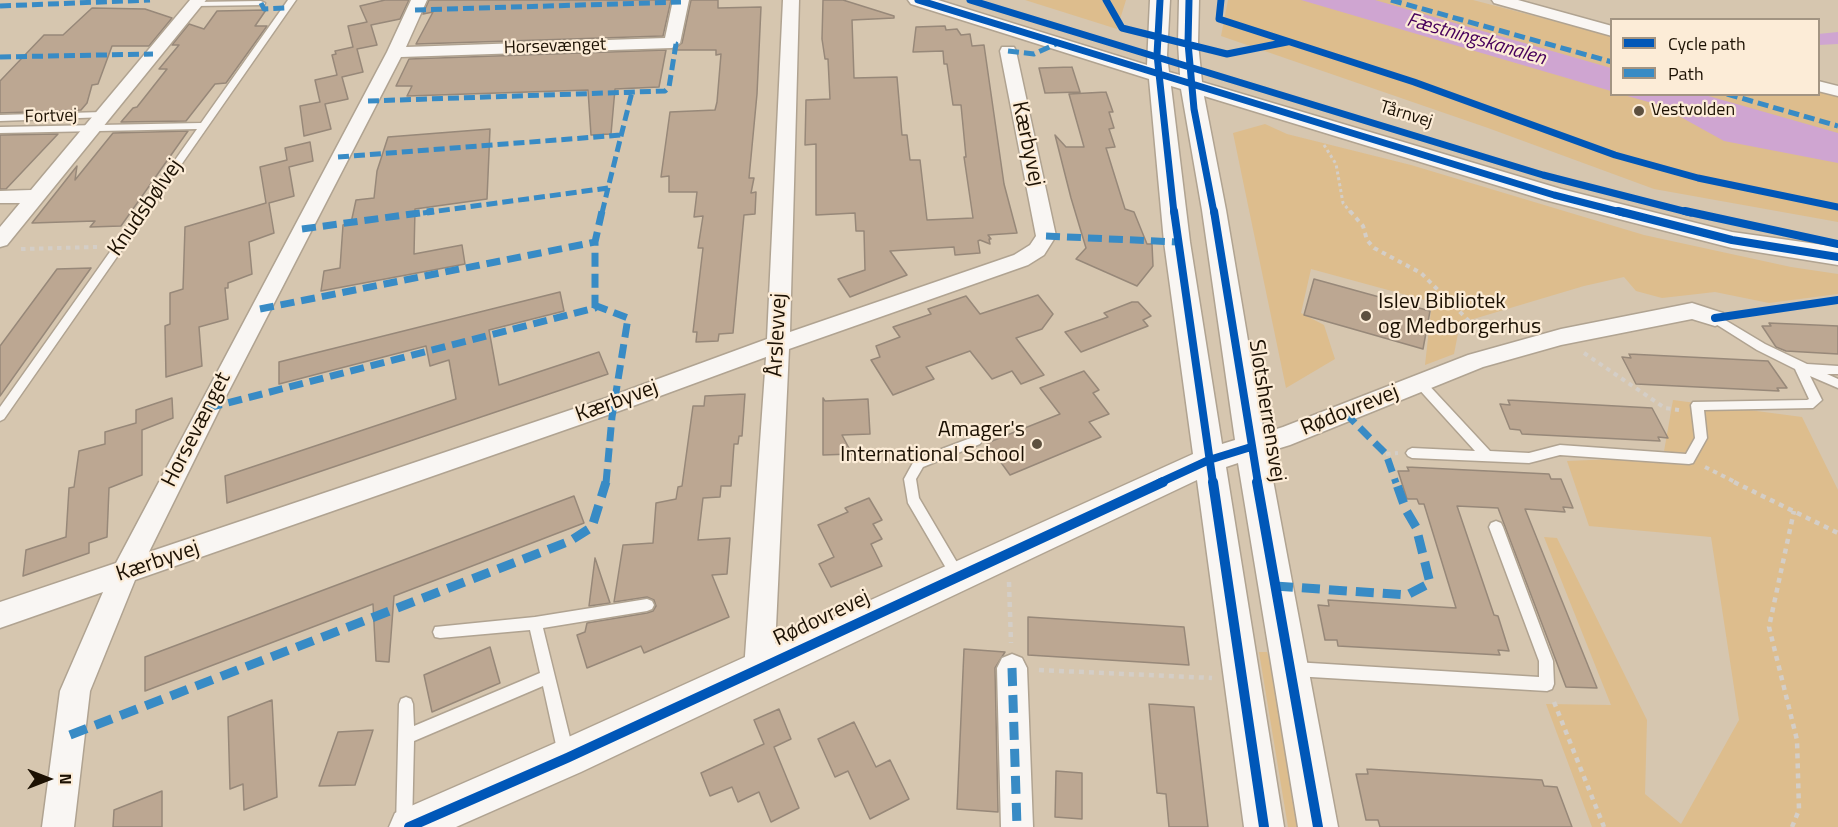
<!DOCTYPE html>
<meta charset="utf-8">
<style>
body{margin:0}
#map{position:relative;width:1838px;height:827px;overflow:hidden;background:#d6c6af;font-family:"Titillium Web",sans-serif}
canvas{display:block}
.legend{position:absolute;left:1610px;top:18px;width:210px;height:78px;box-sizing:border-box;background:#fcecd7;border:2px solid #a29482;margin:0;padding:8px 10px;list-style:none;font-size:18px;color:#1c1103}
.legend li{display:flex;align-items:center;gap:12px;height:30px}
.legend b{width:30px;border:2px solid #a29482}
.north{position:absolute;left:18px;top:749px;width:60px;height:60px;-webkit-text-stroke:4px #fcecd7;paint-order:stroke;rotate:90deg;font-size:16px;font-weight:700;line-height:24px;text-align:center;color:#1c1103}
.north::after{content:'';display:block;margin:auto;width:21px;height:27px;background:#1c1103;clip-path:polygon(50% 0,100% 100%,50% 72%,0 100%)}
</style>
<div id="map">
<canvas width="1838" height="827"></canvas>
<ul class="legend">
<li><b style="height:8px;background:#0057b8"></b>Cycle path</li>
<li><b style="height:8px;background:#388bc5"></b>Path</li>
</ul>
<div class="north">N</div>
</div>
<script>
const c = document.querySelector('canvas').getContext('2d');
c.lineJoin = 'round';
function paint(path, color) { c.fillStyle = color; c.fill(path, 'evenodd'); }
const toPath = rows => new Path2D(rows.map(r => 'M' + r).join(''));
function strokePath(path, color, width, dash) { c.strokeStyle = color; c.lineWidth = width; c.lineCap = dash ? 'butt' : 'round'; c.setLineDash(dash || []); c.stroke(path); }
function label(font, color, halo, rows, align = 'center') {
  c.font = font + ' "Titillium Web",sans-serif'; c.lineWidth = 4.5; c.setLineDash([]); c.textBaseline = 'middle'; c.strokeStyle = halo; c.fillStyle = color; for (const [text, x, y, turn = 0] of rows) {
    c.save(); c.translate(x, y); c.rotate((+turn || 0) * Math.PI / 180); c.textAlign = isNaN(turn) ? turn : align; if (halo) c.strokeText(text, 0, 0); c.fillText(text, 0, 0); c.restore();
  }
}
paint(toPath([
 [1025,0,1126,0,1117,29],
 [1228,0,1473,0,1611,36,1612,94,1818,94,1819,89,1838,94,1838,222,1654,189,1488,128,1221,36],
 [1265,124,1287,134,1411,165,1644,235,1791,267,1838,274,1838,294,1769,303,1715,292,1662,298,1636,291,1624,277,1584,286,1460,323,1454,354,1425,365,1432,302,1311,269,1301,313,1324,325,1335,359,1286,388,1233,133],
 [1673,400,1802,417,1838,490,1838,827,1592,827,1546,704,1611,705,1544,537,1557,538,1647,720,1645,794,1681,824,1739,720,1711,537,1589,526,1567,461,1663,457],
 [1259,652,1267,652,1282,697,1307,827,1288,827]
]), '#ddbd8d');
paint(toPath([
 [1301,0,1375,0,1611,68,1611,91],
 [1624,95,1705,95,1838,133,1838,163,1724,141,1659,105]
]), '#cfa5d1');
paint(toPath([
 [1838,32,1838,44,1818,45,1818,34,1838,32]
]), '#cfa5d1');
const building = toPath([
 [385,0,409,0,400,19,371,25,377,45,357,49,363,72,342,77,348,99,325,104,331,129,304,136,300,106,320,102,315,80,337,75,332,55,336,54,335,51,353,47,348,26,367,22,360,6,385,0],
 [429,0,671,0,663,36,416,44,433,12,423,14,429,0],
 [691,0,718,0,718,8,761,7,757,94,749,178,754,178,751,193,756,192,755,214,744,215,733,333,719,334,718,341,696,342,697,332,693,332,703,248,698,248,703,216,694,217,697,192,669,192,669,176,661,177,670,112,715,110,717,102,721,54,716,55,716,50,673,50,682,43,691,0],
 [823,0,843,0,894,16,894,18,852,20,854,78,897,77,902,135,907,135,910,160,920,160,927,220,973,218,964,157,966,157,961,105,953,105,947,64,944,64,943,51,913,52,916,27,945,26,946,30,957,29,961,35,970,34,972,46,984,45,1004,184,1017,233,988,235,991,239,989,239,990,244,980,240,978,241,980,253,955,255,954,247,890,251,907,275,850,297,838,279,865,270,864,231,856,231,855,213,816,215,816,144,805,145,806,100,830,99,828,59,825,59,822,39,823,0],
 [92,8,145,9,172,18,149,46,112,46,98,84,92,85,87,103,81,110,0,113,0,81,44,35,63,35,92,8],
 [266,10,255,26,267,26,226,83,215,84,186,121,121,122,133,108,137,107,167,69,159,69,179,45,172,45,189,24,204,29,217,11,266,10],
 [666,50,659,87,615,89,611,134,591,135,588,90,407,96,412,86,396,86,409,59,666,50],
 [1072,67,1080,92,1045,93,1039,68,1072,67],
 [1106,92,1113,112,1109,112,1114,128,1109,129,1115,147,1106,148,1125,209,1134,212,1147,244,1152,244,1153,266,1137,286,1076,259,1086,248,1071,198,1055,135,1066,147,1084,147,1069,94,1106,92],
 [490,129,487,199,415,209,414,254,462,245,465,264,321,291,324,271,340,268,343,225,351,223,356,200,374,198,377,171,388,137,490,129],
 [188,131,121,226,90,227,95,221,32,223,77,166,75,180,113,133,188,131],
 [58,134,6,189,0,189,0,135,58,134],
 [310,142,313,161,289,167,294,196,269,203,274,233,249,242,252,274,228,283,228,288,225,288,228,319,199,327,202,366,166,377,165,326,170,324,170,293,183,289,185,227,266,203,260,167,287,160,285,148,310,142],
 [91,268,0,396,0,346,57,269,91,268],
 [1314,279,1430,311,1423,349,1304,315,1314,279],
 [560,292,564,311,489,330,499,385,599,352,608,374,227,503,225,476,456,399,449,360,430,366,426,346,279,384,279,362,560,292],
 [1038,295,1053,314,1042,329,1016,338,1044,375,1021,384,1012,371,992,379,970,351,926,367,934,379,893,395,871,360,880,357,876,346,900,337,893,327,931,314,928,309,966,296,980,314,1038,295],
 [1132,302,1138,302,1151,316,1143,320,1148,326,1081,352,1065,332,1108,317,1104,313,1132,302],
 [1769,323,1838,326,1838,354,1786,351,1776,347,1762,326,1771,326,1769,323],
 [1629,354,1768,361,1787,388,1777,388,1779,391,1636,384,1622,357,1631,358,1629,354],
 [1084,371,1099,390,1093,393,1109,414,1089,422,1101,437,1010,475,987,443,1060,414,1040,388,1084,371],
 [745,394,742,436,739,436,738,444,734,444,731,486,721,486,720,497,703,498,698,540,730,538,727,574,712,575,729,617,644,653,641,646,587,668,577,635,585,632,587,623,647,613,653,611,656,606,654,600,647,597,614,602,623,545,653,543,656,503,676,499,678,487,682,486,693,406,704,406,705,396,745,394],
 [172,398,173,418,142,430,142,475,109,488,107,537,89,543,89,553,23,576,26,550,66,537,69,488,74,487,79,451,105,444,105,432,136,423,136,410,172,398],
 [823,398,825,401,868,399,870,434,842,435,852,454,823,455,823,398],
 [1508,400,1652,408,1668,438,1658,437,1660,441,1522,434,1520,430,1510,429,1500,404,1510,405,1508,400],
 [1407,467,1549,474,1551,479,1561,479,1573,508,1563,507,1565,512,1525,509,1597,688,1566,687,1498,508,1457,506,1494,615,1498,616,1509,651,1498,650,1500,655,1338,646,1337,640,1325,640,1318,605,1329,606,1328,600,1456,608,1424,504,1419,504,1417,499,1407,499,1398,471,1409,471,1407,467],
 [574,496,584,523,394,596,389,662,376,661,373,604,145,691,145,657,574,496],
 [869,498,882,520,873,524,882,539,871,544,882,566,831,587,819,564,834,557,818,525,848,512,845,508,869,498],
 [595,558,610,603,589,606,595,558],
 [1028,617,1184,627,1189,665,1028,655,1028,617],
 [490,647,500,683,432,712,424,675,490,647],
 [964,649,1005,652,995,668,998,812,957,809,964,649],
 [272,700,277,797,244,810,243,784,230,789,228,717,272,700],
 [1149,704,1194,707,1208,827,1169,827,1166,794,1157,793,1149,704],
 [779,709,791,739,774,747,799,808,771,822,759,792,738,802,732,787,710,796,701,773,764,744,754,720,779,709],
 [854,722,876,767,890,760,909,799,870,819,848,771,835,777,818,739,854,722],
 [373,730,355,785,319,786,338,732,373,730],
 [1367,769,1542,780,1544,786,1557,787,1572,827,1380,827,1378,820,1366,820,1356,774,1368,774,1367,769],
 [1056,771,1082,773,1082,819,1055,817,1056,771],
 [162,791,162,827,113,827,114,810,162,791]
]);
paint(building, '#bca792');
strokePath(building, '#978879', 1.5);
const service = toPath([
 [288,0,296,0,4,419,0,421,0,407,197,129,0,133,0,127,201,123,288,0],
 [261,1,265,3,264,5,195,6,191,4,195,2,261,1],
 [103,112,106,113,106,117,0,121,0,115,103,112],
 [1715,314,1765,344,1807,364,1838,366,1838,374,1827,374,1838,379,1838,388,1810,376,1822,400,1813,408,1704,410,1707,438,1693,463,1689,464,1560,455,1529,463,1412,458,1408,456,1406,453,1408,450,1412,448,1475,451,1416,386,1414,383,1416,380,1420,379,1424,380,1490,451,1529,453,1560,445,1686,454,1695,438,1691,405,1693,402,1807,400,1809,399,1795,369,1757,350,1711,321,1709,318,1711,315,1715,314],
 [976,436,980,438,982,441,980,444,923,467,916,479,919,498,965,576,963,580,958,582,953,580,908,503,904,479,915,459,976,436],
 [1496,521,1501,523,1503,527,1553,661,1554,684,1552,689,1547,691,1294,676,1289,674,1287,669,1289,664,1294,662,1539,677,1539,661,1489,527,1491,523,1496,521],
 [647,599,652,601,654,605,652,609,647,611,543,628,574,754,571,759,566,762,561,759,558,754,543,686,414,741,412,827,396,827,399,704,401,699,406,697,411,699,413,704,414,726,540,673,530,630,440,638,435,637,433,632,435,627,535,617,647,599]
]);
const minor = toPath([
 [190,0,206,0,7,245,0,247,0,227,20,203,0,203,0,191,31,190,190,0],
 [411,0,427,0,406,47,665,38,673,0,689,0,680,43,672,48,401,57,220,408,149,552,606,398,767,339,783,0,799,0,790,332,1014,255,1030,245,1036,236,1000,51,1002,47,1014,47,1016,51,1056,236,1044,255,1028,265,789,349,774,670,769,680,759,684,749,680,744,670,766,357,622,410,135,580,90,691,74,827,42,827,60,691,103,592,0,628,0,602,116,563,387,52,411,0],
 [1492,0,1518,0,1612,26,1612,36,1494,3,1492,0],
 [1818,81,1838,86,1838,96,1818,91,1818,81],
 [1692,303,1723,313,1726,318,1723,323,1715,326,1692,319,1561,345,1483,367,1290,445,1251,457,1242,454,1239,447,1242,440,1283,427,1468,355,1561,329,1692,303],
 [1012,654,1022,658,1027,668,1033,827,1001,827,997,668,1002,658,1012,654]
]);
const tertiary = toPath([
 [908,0,938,0,1147,65,1150,0,1170,0,1167,55,1169,72,1180,75,1178,43,1179,0,1199,0,1198,43,1202,82,1561,189,1732,232,1838,247,1838,265,1732,248,1545,200,1204,96,1226,210,1258,400,1338,827,1298,827,1238,463,1226,467,1284,827,1244,827,1197,480,581,772,456,827,389,827,395,813,553,744,1193,454,1164,242,1149,79,911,4,908,0],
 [1171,86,1181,89,1202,210,1235,440,1222,444,1190,242,1171,86]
]);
strokePath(service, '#b0a391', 3);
strokePath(minor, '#b0a391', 3);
strokePath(tertiary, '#b0a391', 3);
strokePath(toPath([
 [1324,145,1336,164,1343,203,1351,213]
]), '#d4cec7', 3, [3, 3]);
strokePath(toPath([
 [1350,211,1363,226,1367,240,1374,248,1421,273,1486,338],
 [21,249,97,247],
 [1584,353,1665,408,1679,410],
 [1386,454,1398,453],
 [1705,467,1737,483]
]), '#d4cec7', 4, [4.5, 4.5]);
strokePath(toPath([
 [1734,482,1838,533],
 [1009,582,1011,643],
 [1039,670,1212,678],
 [1554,702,1604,827],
 [1792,827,1799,810,1797,740,1769,627,1794,511]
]), '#d4cec7', 4.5, [5, 5]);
paint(service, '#f9f6f3');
paint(minor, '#f9f6f3');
paint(tertiary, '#f9f6f3');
strokePath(toPath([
 [1391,0,1612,62],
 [261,3,264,9,286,8],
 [0,6,150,0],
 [415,10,681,2],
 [1008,51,1034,54,1056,44],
 [0,57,153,54],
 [1727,94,1838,126],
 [368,101,665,91,669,87,676,44,672,43],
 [338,157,621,135],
 [423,213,608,188,632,92],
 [602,213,608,188]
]), '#388bc5', 5, [11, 5]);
strokePath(toPath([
 [302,229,434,211],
 [1046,236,1177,242],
 [594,305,628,318,612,417,606,483],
 [260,309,595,242],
 [208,408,595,308,595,242,602,211],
 [1345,413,1386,454,1396,483]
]), '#388bc5', 7, [14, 7]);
strokePath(toPath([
 [1275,586,1407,595,1430,583,1416,527,1406,510,1396,482],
 [1012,668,1017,827],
 [70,735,570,541,592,527,606,482]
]), '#388bc5', 9, [18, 9]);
strokePath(toPath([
 [918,0,1554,195,1624,213],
 [970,0,1543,175,1691,213],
 [1106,0,1122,28,1227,54,1287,42],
 [1160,0,1157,55,1174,213],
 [1189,0,1188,43,1194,109,1214,213],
 [1221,0,1219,19,1414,82,1615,155,1698,178,1838,207]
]), '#0057b8', 7);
strokePath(toPath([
 [1174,211,1213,483],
 [1214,211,1258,483],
 [1618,211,1732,240,1838,257],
 [1685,211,1838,244],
 [1715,318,1838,300],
 [1159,483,1209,460,1251,447]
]), '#0057b8', 8);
strokePath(toPath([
 [1213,482,1264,827],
 [1257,482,1318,827],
 [409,827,567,758,1163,482]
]), '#0057b8', 10);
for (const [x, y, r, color] of [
 [1639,111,6,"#5d503f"],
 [1366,316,6,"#5d503f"],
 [1037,444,6,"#5d503f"]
]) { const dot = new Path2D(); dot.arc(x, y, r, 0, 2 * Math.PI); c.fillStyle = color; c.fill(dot); strokePath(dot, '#fcecd7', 2); }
label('18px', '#1c1103', '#fcecd7', [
 ["Horsevænget",555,47,-2],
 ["Tårnvej",1406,115,17],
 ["Fortvej",51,117,-2]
]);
label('18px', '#1c1103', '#fcecd7', [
 ["Vestvolden",1651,111]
], 'left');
label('italic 20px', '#47005b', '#fcecd7', [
 ["Fæstningskanalen",1476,40,16]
]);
label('22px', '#1c1103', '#fcecd7', [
 ["Kærbyvej",1027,144,78],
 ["Knudsbølvej",146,208,-55],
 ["Årslevvej",778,335,-87],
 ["Kærbyvej",617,402,-20],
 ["Slotsherrensvej",1266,411,81],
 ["Rødovrevej",1350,411,-22],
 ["Horsevænget",197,430,-63],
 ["Kærbyvej",158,562,-19],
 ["Rødovrevej",822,619,-25]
]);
label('22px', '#1c1103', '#fcecd7', [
 ["Islev Bibliotek",1378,303],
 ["og Medborgerhus",1378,328],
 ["Amager's",1025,431,"right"],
 ["International School",1025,456,"right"]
], 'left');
</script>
